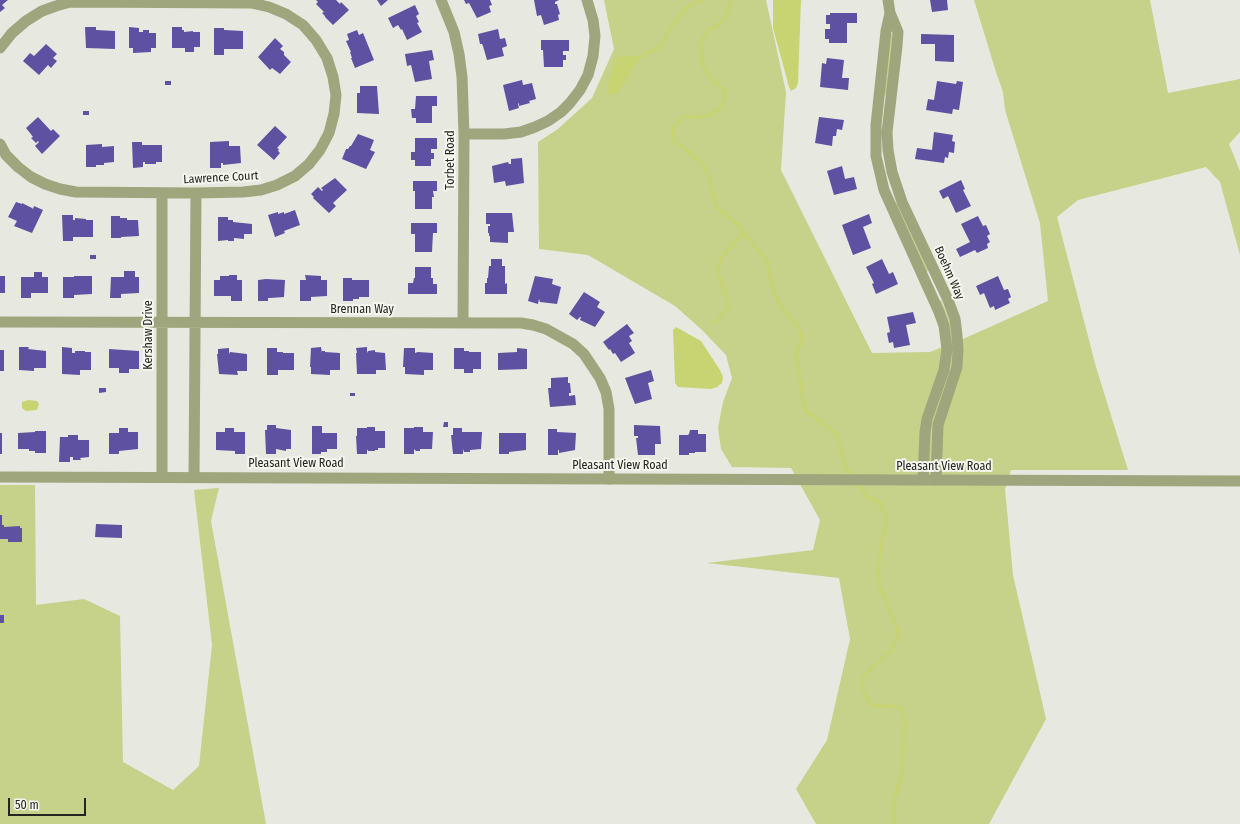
<!DOCTYPE html>
<style>
body{margin:0}
#map{position:relative;width:1240px;height:824px;overflow:hidden;background:#e7e9e0;font-family:"Fira Sans Condensed",sans-serif}
canvas{display:block}
.scale{position:absolute;left:8px;top:798px;width:78px;height:18px;box-sizing:border-box;border:2px solid #242421;border-top:0;padding-left:5px;font-size:12px;line-height:14px;white-space:nowrap;color:#242421;-webkit-text-stroke:3px #f5f6ee;paint-order:stroke}
</style>
<div id="map">
<canvas width="1240" height="824"></canvas>
<div class="scale">50 m</div>
</div>
<script>
const c = document.querySelector('canvas').getContext('2d');
c.lineJoin = 'round';
function paint(path, color) { c.fillStyle = color; c.fill(path, 'evenodd'); }
const toPath = rows => new Path2D(rows.map(r => 'M' + r).join(''));
function strokePath(path, color, width, dash) { c.strokeStyle = color; c.lineWidth = width; c.lineCap = dash ? 'butt' : 'round'; c.setLineDash(dash || []); c.stroke(path); }
function label(font, color, halo, rows, align = 'center') {
  c.font = font + ' "Fira Sans Condensed",sans-serif'; c.lineWidth = 4; c.setLineDash([]); c.textBaseline = 'middle'; c.strokeStyle = halo; c.fillStyle = color; for (const [text, x, y, turn = 0] of rows) {
    c.save(); c.translate(x, y); c.rotate((+turn || 0) * Math.PI / 180); c.textAlign = isNaN(turn) ? turn : align; if (halo) c.strokeText(text, 0, 0); c.fillText(text, 0, 0); c.restore();
  }
}
paint(toPath([
 [604,0,766,0,786,92,781,170,872,353,930,352,950,344,939,301,941,300,950,321,954,343,1048,301,1040,223,1005,110,1003,92,996,72,974,0,1150,0,1168,93,1240,79,1240,132,1229,144,1240,171,1240,255,1220,182,1206,167,1078,200,1057,217,1096,367,1128,470,1011,470,1005,489,1013,575,1046,719,989,824,816,824,796,789,827,740,850,639,839,578,707,563,813,550,820,520,791,468,732,467,721,449,718,428,723,402,732,378,726,355,701,329,675,306,588,255,539,249,538,142,558,129,592,98,614,49],
 [891,33,892,35,892,49,887,94,884,96],
 [895,204,897,204,928,270,927,272,926,273],
 [0,485,35,485,36,605,84,599,120,616,123,762,173,790,199,766,212,645,194,490,219,488,211,521,266,824,0,824]
]), '#c6d189');
paint(toPath([
 [773,0,801,0,798,83,796,88,791,91,789,87,773,28],
 [620,56,636,56,639,57,638,60,619,91,614,95,609,94,607,88,615,60],
 [676,327,701,341,720,370,723,377,722,383,717,387,711,389,678,387,675,383,673,330],
 [28,400,37,401,39,404,37,410,26,411,22,408,22,402]
]), '#c7d471');
strokePath(toPath([
 [731,0,728,13,721,23,708,30,701,41,702,64,711,79,725,90,722,106,711,115,699,117,684,116,673,127,674,140,703,164,709,177,716,207,737,224,767,261,772,286,780,305,800,329,802,339,796,354,805,410,838,435,845,467,852,477],
 [637,58,662,45,668,32,687,7,703,0],
 [713,323,729,308,726,295,717,269,723,256,744,232],
 [856,483,869,498,879,502,887,517,881,547,878,570,880,588,899,633,891,650,862,677,862,689,871,705,899,707,905,721,902,773,895,797,893,814,895,824]
]), '#c7d471', 3);
paint(toPath([
 [0,0,8,0,2,5,5,8,0,12],
 [316,0,336,0,340,4,341,2,349,10,333,25,325,17,325,16,322,13,324,12,316,4,318,2],
 [377,0,388,0,381,6],
 [464,0,490,0,492,5,489,6,491,12,477,18,469,3,466,4],
 [534,0,559,0,555,2,555,4,557,4,560,14,558,15,559,20,544,25,541,15,537,16],
 [930,0,947,0,948,10,932,12],
 [415,5,419,14,416,16,419,22,417,23,422,32,407,40,402,29,401,30,398,25,393,28,388,18],
 [830,13,857,13,857,23,847,23,847,43,829,43,829,39,825,39,825,29,830,29,830,24,826,24,826,15,830,15],
 [85,27,96,27,96,30,115,31,115,49,86,48],
 [129,27,139,28,139,32,143,32,143,30,149,30,149,33,156,33,156,48,151,48,151,52,133,53,133,48,129,48],
 [172,27,182,27,182,30,184,30,184,32,193,31,193,32,200,32,200,47,194,47,194,52,185,52,185,48,172,48],
 [214,28,224,28,224,30,243,31,243,49,224,49,224,55,214,55],
 [498,29,500,39,505,38,507,46,502,48,504,56,487,60,483,46,482,44,480,44,478,34],
 [357,30,359,35,363,33,374,60,355,68,351,58,352,58,350,52,351,52,346,41,349,40,347,34],
 [921,34,954,35,954,62,935,61,935,44,921,44],
 [275,38,283,46,280,49,284,52,284,55,291,62,280,74,272,68,270,70,258,57],
 [541,40,569,40,569,51,563,51,563,55,566,55,566,60,563,60,563,67,544,67,543,50,541,50],
 [46,44,57,54,53,58,57,61,51,68,48,65,39,75,23,61,30,53,34,56],
 [432,50,434,60,429,61,432,79,415,82,411,65,407,66,405,54],
 [827,58,844,60,842,78,849,78,848,90,820,87,822,63,826,64],
 [522,80,523,85,532,83,536,99,529,101,530,103,519,106,519,103,518,104,519,108,509,111,503,85],
 [165,81,171,81,171,85,165,85],
 [937,81,956,84,957,81,963,82,959,110,953,109,952,114,926,110,928,99,934,100],
 [360,86,377,86,379,114,357,113,357,93,360,93],
 [416,96,437,96,437,106,432,106,432,123,416,123,416,118,412,118,411,109,415,109],
 [83,111,89,111,89,115,83,115],
 [38,117,51,131,53,129,60,136,42,154,35,146,39,142,38,141,36,143,31,138,33,137,30,133,26,128],
 [819,117,844,120,842,130,837,129,836,136,833,136,832,146,815,143],
 [275,126,287,137,277,148,279,149,278,151,280,153,274,160,257,145],
 [934,132,953,135,952,141,955,142,954,153,949,152,948,158,945,157,944,163,915,159,917,148,932,150],
 [358,134,374,140,370,150,375,152,366,169,342,159,346,149,348,149,350,146,351,146],
 [415,138,437,138,437,149,431,149,431,153,434,153,434,159,431,159,431,166,415,166,415,160,411,160,411,152,415,152],
 [229,141,229,146,240,146,241,163,223,165,223,163,221,163,221,168,210,168,210,142],
 [132,142,142,142,142,145,162,145,162,162,156,162,156,164,145,164,145,162,143,162,143,167,133,168],
 [102,144,102,147,114,146,114,162,104,163,104,165,96,165,96,167,86,167,86,145],
 [522,158,524,183,506,186,505,181,494,183,492,166,508,162,509,164,511,164,511,159],
 [842,166,845,179,854,177,857,189,834,195,827,171],
 [335,178,347,190,333,203,336,206,329,213,313,198,314,197,311,194,318,187,322,191,323,190,321,188],
 [961,180,965,189,963,190,971,206,956,213,948,196,943,199,939,191],
 [413,181,437,181,437,191,433,191,434,197,432,197,432,209,415,209,415,191,413,191],
 [16,202,22,204,22,203,32,208,33,209,34,206,43,210,32,233,14,226,17,221,8,217],
 [295,210,300,225,284,231,285,233,275,237,268,215,278,212,278,214,284,212,284,214],
 [486,213,512,213,514,232,508,232,508,243,490,242,490,236,489,236,489,233,488,233,488,226,490,226,490,224,486,224],
 [869,214,872,223,863,227,871,248,853,255,842,225],
 [62,215,73,215,73,220,75,220,75,218,86,219,86,220,93,220,93,237,73,237,73,241,63,241],
 [111,216,120,216,120,218,127,218,127,220,138,220,139,236,121,237,121,238,111,238],
 [978,216,983,226,986,225,990,234,987,236,990,242,987,244,988,248,977,253,975,250,960,257,956,249,970,242,961,224],
 [218,217,228,217,228,220,233,220,233,222,252,224,252,234,244,234,244,239,234,238,234,241,228,241,228,240,218,241],
 [411,223,437,223,437,233,433,233,432,252,415,252,415,234,411,234],
 [90,255,96,255,96,259,90,259],
 [491,259,502,259,502,266,505,266,505,284,507,283,507,294,485,294,485,283,487,283,487,278,488,278,489,266,491,266],
 [882,259,889,274,893,272,898,284,876,294,872,284,874,283,866,267],
 [415,267,431,267,431,278,433,278,433,284,437,284,437,294,408,294,408,283,413,283,414,278,415,278],
 [124,271,135,271,135,277,139,277,139,293,121,294,121,298,110,298,111,277,124,277],
 [34,272,42,272,42,277,48,277,48,293,31,293,31,298,21,298,21,277,34,277],
 [229,275,237,275,237,280,242,280,242,301,231,301,231,296,214,296,214,280,220,280,220,276,229,276],
 [305,275,321,276,321,280,327,280,327,296,311,297,311,301,300,301,300,280,306,280],
 [0,276,5,276,5,293,0,293],
 [74,276,92,276,92,294,74,295,74,298,63,298,63,277,74,277],
 [535,276,553,279,552,284,561,287,557,304,540,302,539,299,538,304,528,301],
 [998,276,1004,290,1008,289,1011,297,1008,299,1010,303,995,310,994,306,990,308,984,293,980,295,976,286],
 [343,278,352,278,352,280,369,280,369,297,359,297,359,299,353,299,353,301,343,301],
 [266,279,285,280,284,297,270,298,268,298,268,301,258,301,258,280],
 [584,292,600,302,597,307,605,312,595,327,580,320,581,317,580,317,577,320,569,314],
 [913,312,916,323,906,325,910,345,894,348,893,342,889,343,887,333,890,332,887,317],
 [627,324,634,333,629,336,632,341,629,343,635,353,621,362,615,353,613,354,610,349,609,350,603,342],
 [19,347,29,347,28,349,46,351,46,368,34,368,34,371,19,370],
 [62,347,72,348,72,353,75,353,75,351,85,351,85,352,91,352,91,370,80,370,80,375,62,374],
 [321,347,322,353,322,351,325,351,325,352,340,353,340,370,330,370,330,375,311,374,311,367,310,367,311,348],
 [367,347,367,353,368,351,375,350,375,352,385,353,386,370,376,370,376,374,357,374,356,353,357,353,356,348],
 [229,348,229,354,230,352,247,354,247,371,237,371,238,375,219,374,217,354,218,354,218,349],
 [267,348,277,348,277,352,283,352,283,353,294,353,294,370,278,370,278,375,267,375],
 [404,348,415,348,415,353,418,352,433,353,433,370,424,370,424,375,405,374,405,367,403,367],
 [454,348,464,348,464,351,469,351,469,352,481,352,481,369,473,369,473,373,464,373,464,369,454,369],
 [517,348,527,349,527,369,498,370,498,353,517,352],
 [109,349,139,351,139,369,129,369,129,373,119,373,119,368,109,368],
 [0,350,4,350,4,371,0,371],
 [651,370,654,381,648,383,652,399,635,404,625,378],
 [568,377,568,383,570,383,571,393,569,393,569,396,575,395,576,405,550,407,548,388,551,388,551,378],
 [99,388,106,388,106,392,99,393],
 [350,393,355,393,355,396,350,396],
 [444,422,448,422,448,427,443,427],
 [267,425,276,425,276,428,291,430,291,449,286,449,286,451,276,449,276,454,266,454,265,430,267,430],
 [634,425,660,426,661,444,655,444,655,455,638,455,636,438,638,438,638,436,634,436],
 [312,426,322,426,322,433,337,433,337,449,327,449,327,452,321,452,321,454,312,454],
 [367,427,375,427,375,431,385,431,385,448,378,448,378,450,375,450,375,451,368,451,367,449,367,454,357,454,356,436,357,436,357,428,367,428],
 [414,427,423,427,423,432,433,432,432,449,420,449,420,451,416,451,414,449,414,454,404,454,404,428,414,428],
 [119,428,128,428,128,432,138,432,138,449,119,451,119,454,109,454,109,433,119,433],
 [225,428,234,428,234,432,245,432,245,454,235,454,235,451,216,450,216,432,225,432],
 [453,428,462,428,462,432,482,432,481,449,470,450,470,452,464,452,463,449,463,454,453,454,451,435,453,435],
 [548,429,557,429,557,432,576,433,575,450,559,453,559,450,558,450,558,455,548,455],
 [690,430,698,430,698,434,706,434,706,452,695,452,695,453,689,453,689,455,679,455,679,435,688,435,689,434],
 [35,431,46,431,46,453,35,453,35,451,29,451,29,449,18,449,18,433,35,432],
 [0,433,2,433,2,454,0,454],
 [499,433,526,433,526,450,509,452,509,454,499,454],
 [68,435,78,435,78,440,89,440,89,457,80,458,81,460,73,460,73,457,70,457,70,462,59,462,60,437,68,437],
 [0,515,2,515,2,525,4,525,4,527,20,526,20,528,22,528,22,542,8,542,8,539,0,539],
 [96,524,122,525,122,538,95,537],
 [0,615,4,615,4,623,0,623]
]), '#5e51a1');
strokePath(toPath([
 [441,0,454,32,459,54,462,77,464,134,463,323],
 [888,0,890,13,898,32,897,46,887,132,888,150,892,172,902,202,948,300,955,319,957,335,958,350,957,367,938,425,936,480],
 [890,13,886,31,876,125,876,156,884,190,939,312,944,326,947,349,944,370,927,419,925,432,923,480],
 [0,48,12,33,26,21,42,11,56,6,70,2,251,3,269,7,286,14,303,25,316,40,327,58,333,77,336,95,334,114,329,133,320,150,309,164,295,176,277,185,261,190,243,192,196,193,76,192,60,189,45,184,31,177,18,167,6,155,0,144],
 [464,134,504,134,521,132,535,127,548,121,561,112,570,103,580,90,588,75,593,56,595,36,593,20,587,0],
 [162,193,162,477],
 [0,322,521,323,533,325,546,329,573,344,584,354,600,378,606,392,609,409,609,479],
 [194,477,196,193]
]), '#9fa67d', 11);
strokePath(toPath([
 [0,477,1240,481]
]), '#9fa67d', 11);
label('12px', '#242421', '#f5f6ee', [
 ["Torbet Road",451,160,-90],
 ["Lawrence Court",221,178,-3],
 ["Boehm Way",949,273,66],
 ["Brennan Way",362,310],
 ["Kershaw Drive",149,335,-90],
 ["Pleasant View Road",296,464],
 ["Pleasant View Road",620,466],
 ["Pleasant View Road",944,467]
]);
</script>
